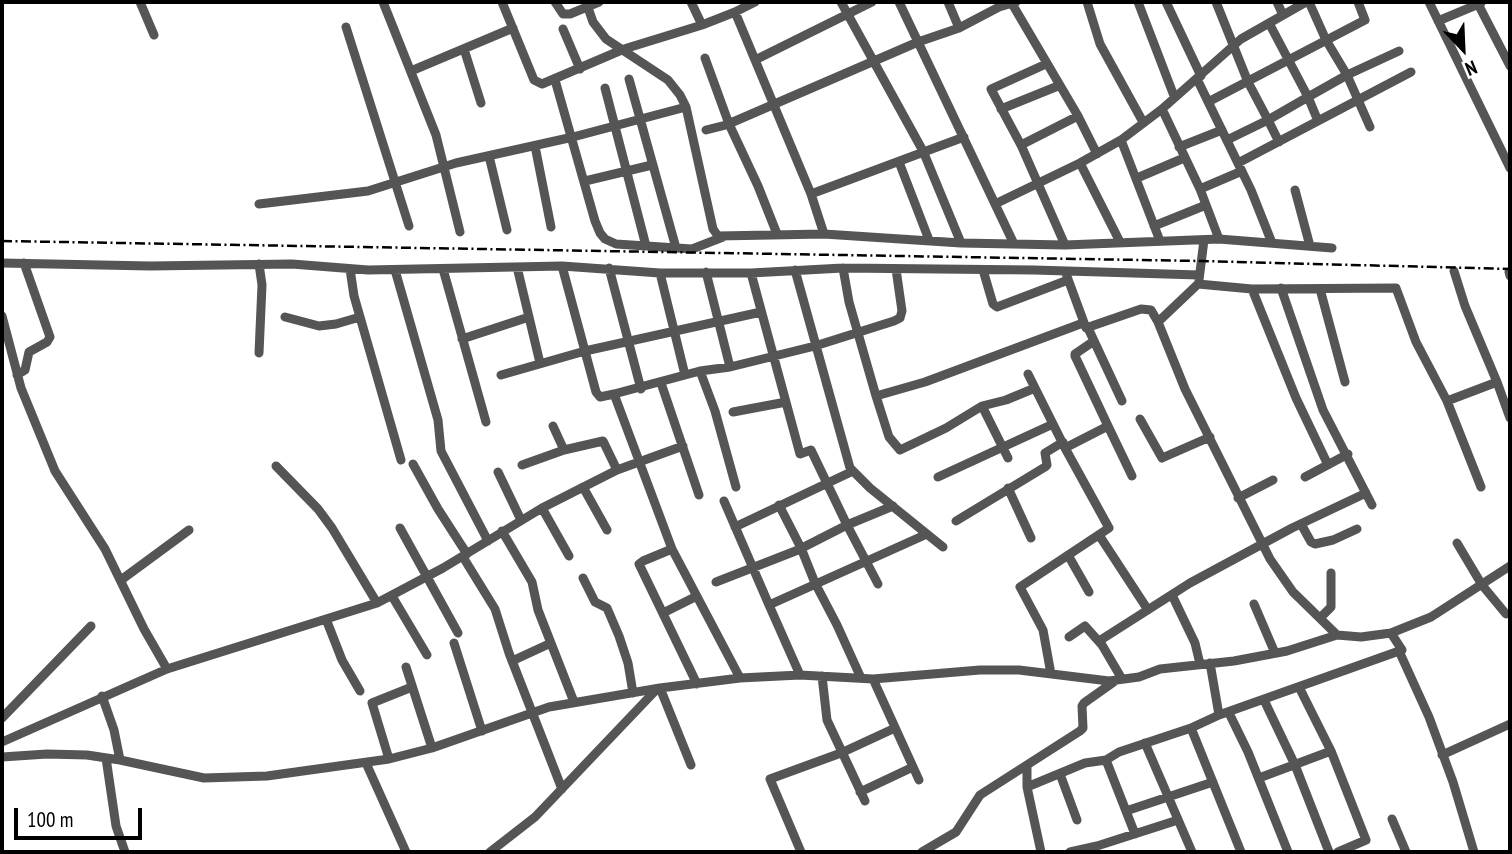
<!DOCTYPE html>
<style>
body{margin:0}
#map{position:relative;width:1512px;height:854px;overflow:hidden;background:#fff;font-family:"PT Sans Narrow",sans-serif}
canvas{display:block}
.frame{position:absolute;inset:0;border:4px solid #000;pointer-events:none}
.north{position:absolute;left:1428px;top:14px;width:70px;height:70px;-webkit-text-stroke:5px #fff;paint-order:stroke;rotate:157deg;font-size:19px;font-weight:700;line-height:28px;text-align:center;color:#000}
.north::after{content:'';display:block;margin:auto;width:24px;height:32px;background:#000;clip-path:polygon(50% 0,100% 100%,50% 72%,0 100%)}
.scale{position:absolute;left:14px;top:808px;width:128px;height:32px;box-sizing:border-box;border:4px solid #000;border-top:0;padding-left:9px;font-size:21px;line-height:24px;white-space:nowrap;color:#000;-webkit-text-stroke:5px #fff;paint-order:stroke}
</style>
<div id="map">
<canvas width="1512" height="854"></canvas>
<div class="frame"></div>
<div class="north">N</div>
<div class="scale">100 m</div>
</div>
<script>
const c = document.querySelector('canvas').getContext('2d');
c.lineJoin = 'round';
const toPath = rows => new Path2D(rows.map(r => 'M' + r).join(''));
function strokePath(path, color, width, dash) { c.strokeStyle = color; c.lineWidth = width; c.lineCap = dash ? 'butt' : 'round'; c.setLineDash(dash || []); c.stroke(path); }
strokePath(toPath([
 [140,2,154,35],
 [383,2,436,135,460,232],
 [502,2,534,80,542,84,624,49,702,25,735,12],
 [555,2,563,14,570,14,599,2],
 [586,2,593,22,606,39,668,80,680,95,686,107,713,229,718,236,824,234,961,243,1065,245,1219,239,1332,248],
 [691,2,702,25],
 [755,2,735,12,811,194,824,234],
 [841,2,923,151,961,243],
 [899,2,1014,244],
 [948,2,959,28],
 [1011,2,1078,116,1097,154],
 [1087,2,1100,44,1143,122],
 [1138,2,1174,96],
 [1166,2,1201,76],
 [1216,2,1248,82,1268,120,1308,97,1318,121],
 [1277,2,1283,15],
 [1309,2,1326,40,1347,75,1370,127],
 [1429,2,1510,168],
 [1477,2,1510,66],
 [1438,21,1481,3],
 [1269,23,1308,97,1347,75,1399,51],
 [346,27,409,226],
 [563,29,580,69],
 [464,49,481,103],
 [705,58,729,124,758,186,777,234],
 [755,60,872,2],
 [1046,64,991,89,1021,145,1065,245],
 [411,71,513,28],
 [629,79,676,248],
 [1197,79,1251,190,1272,243],
 [555,80,595,221,600,233,605,239,616,244,692,249,723,237],
 [605,88,646,246],
 [1208,102,1365,20,1358,2],
 [1001,109,1058,86],
 [1162,109,1200,189,1219,239],
 [706,130,726,125,918,42,959,28,999,7,1016,2],
 [1121,140,1160,241],
 [1227,140,1268,120,1279,142],
 [1021,145,1078,116],
 [535,146,551,227],
 [1179,147,1222,130],
 [489,156,507,230],
 [899,162,929,240],
 [1080,163,1120,242],
 [1238,163,1411,72],
 [1137,178,1184,158],
 [585,181,652,165],
 [1200,189,1242,171],
 [1295,190,1310,246],
 [811,194,964,137],
 [259,204,368,191,456,163,573,137,686,107],
 [995,204,1080,163,1121,140,1162,109,1241,39,1306,2],
 [1154,226,1206,205],
 [2,263,150,266,292,264,368,270,562,266,660,273,751,273,843,268,1034,270,1199,275],
 [562,266,596,392,600,397,614,394],
 [517,267,540,363],
 [609,268,641,389],
 [843,268,849,302,876,396,889,437,900,450,946,428,982,406,1006,400,1035,388],
 [350,269,354,296,401,460],
 [443,269,486,422],
 [395,270,438,420,441,451,488,541],
 [795,270,850,468,870,488,943,547],
 [983,270,993,304,997,307,1068,280],
 [1065,271,1086,328,1141,309,1151,310,1158,322,1185,389,1270,559,1293,592,1337,635],
 [1454,271,1465,306,1497,382,1510,418],
 [706,272,730,367],
 [1509,272,1510,276],
 [660,273,685,375],
 [1199,280,1204,240],
 [1281,288,1323,410,1372,505],
 [1252,289,1296,398,1328,465],
 [1320,289,1345,382],
 [2,316,21,388,55,471,105,549,144,629,167,669],
 [285,317,319,326,336,324,360,317],
 [1158,322,1198,284,1252,289,1396,288,1416,342,1447,401,1481,487],
 [1088,328,1122,401],
 [462,339,529,317],
 [259,353,262,285,259,264],
 [700,371,715,411,736,487],
 [1028,374,1065,448],
 [17,375,25,370,29,352,47,342,50,337,24,263],
 [501,375,585,351,761,312],
 [661,383,699,495],
 [876,396,925,382,1083,323],
 [1447,401,1497,382],
 [982,406,1008,458],
 [733,412,786,402],
 [1140,419,1162,458,1210,437],
 [553,426,564,450,603,441,617,470],
 [1108,426,1132,476],
 [413,464,438,509,467,554],
 [522,465,564,450],
 [276,466,318,509,332,528,377,603],
 [498,472,521,520],
 [938,477,1053,424],
 [1305,477,1348,454],
 [583,487,607,530],
 [1008,488,1031,538],
 [1238,498,1273,480],
 [724,501,769,605],
 [779,505,801,548,815,583,837,625,861,678],
 [542,508,569,556],
 [956,521,1045,467,1047,465,1045,453,1063,442],
 [1301,524,1311,542,1315,544,1333,540,1357,529],
 [735,527,853,471],
 [400,528,458,633],
 [502,531,532,582,538,610,574,702],
 [1099,535,1148,610],
 [1457,543,1482,585,1506,614],
 [672,549,643,561,639,564,697,684],
 [1068,555,1089,592],
 [463,557,495,609,509,653,562,789],
 [583,578,595,602,607,608,619,636,628,663,633,693],
 [121,580,189,530],
 [716,582,798,550,847,525,811,450,800,454,751,273],
 [878,584,847,525,893,506],
 [1172,595,1195,643,1200,664],
 [392,596,427,655],
 [1254,604,1275,653],
 [663,613,695,597],
 [1320,618,1331,607,1331,573],
 [326,619,342,660,360,691],
 [1069,637,1085,626,1102,645,1122,679],
 [1099,641,1190,583,1292,528,1366,493],
 [454,643,482,731],
 [1399,651,1429,717,1453,782,1474,852],
 [512,661,551,643],
 [1210,663,1219,715],
 [406,667,432,748],
 [1051,674,1043,630,1020,587,1109,528,1065,448,1108,426,1075,356,1075,354,1094,341],
 [800,675,769,605,927,534],
 [822,676,827,720,865,801],
 [740,678,672,549,614,394,700,371,730,367,815,346,894,321,900,318,902,311,896,269],
 [873,679,919,780],
 [1299,687,1331,751,1366,840,1338,852],
 [660,688,691,765],
 [102,696,114,730,120,760],
 [1264,700,1295,765,1329,852],
 [1229,713,1248,752,1288,852],
 [2,718,91,626],
 [1191,728,1241,852],
 [2,742,167,669,377,603,443,568,542,508,617,470,683,446],
 [1145,743,1192,852],
 [1442,755,1510,724],
 [2,757,47,754,87,755,120,760,204,778,267,776,389,759,432,748,549,707,660,688,740,678,800,675,873,679,980,670,1019,670,1109,681,1139,677,1160,669,1234,661,1287,651,1337,635,1361,637,1391,633,1431,617,1510,566],
 [106,758,116,826,125,852],
 [389,759,372,703,412,687],
 [1106,760,1135,834],
 [366,763,406,852],
 [1027,765,1027,787,1041,852],
 [1060,774,1077,820],
 [1259,778,1331,751],
 [1027,787,1085,763,1106,760,1119,752,1191,728,1219,715,1402,650,1391,633],
 [860,792,913,767],
 [1126,811,1213,782],
 [1392,819,1406,852],
 [490,852,535,817,656,690],
 [801,852,770,779,841,753,895,728],
 [922,852,956,832,980,795,1080,731,1083,728,1082,706,1084,703,1115,681],
 [1070,852,1097,846,1178,820]
]), '#555', 9);
strokePath(toPath([
 [2,241,1201,261,1510,269]
]), '#000', 2.5, [10, 3.5, 2, 3.5]);
</script>
